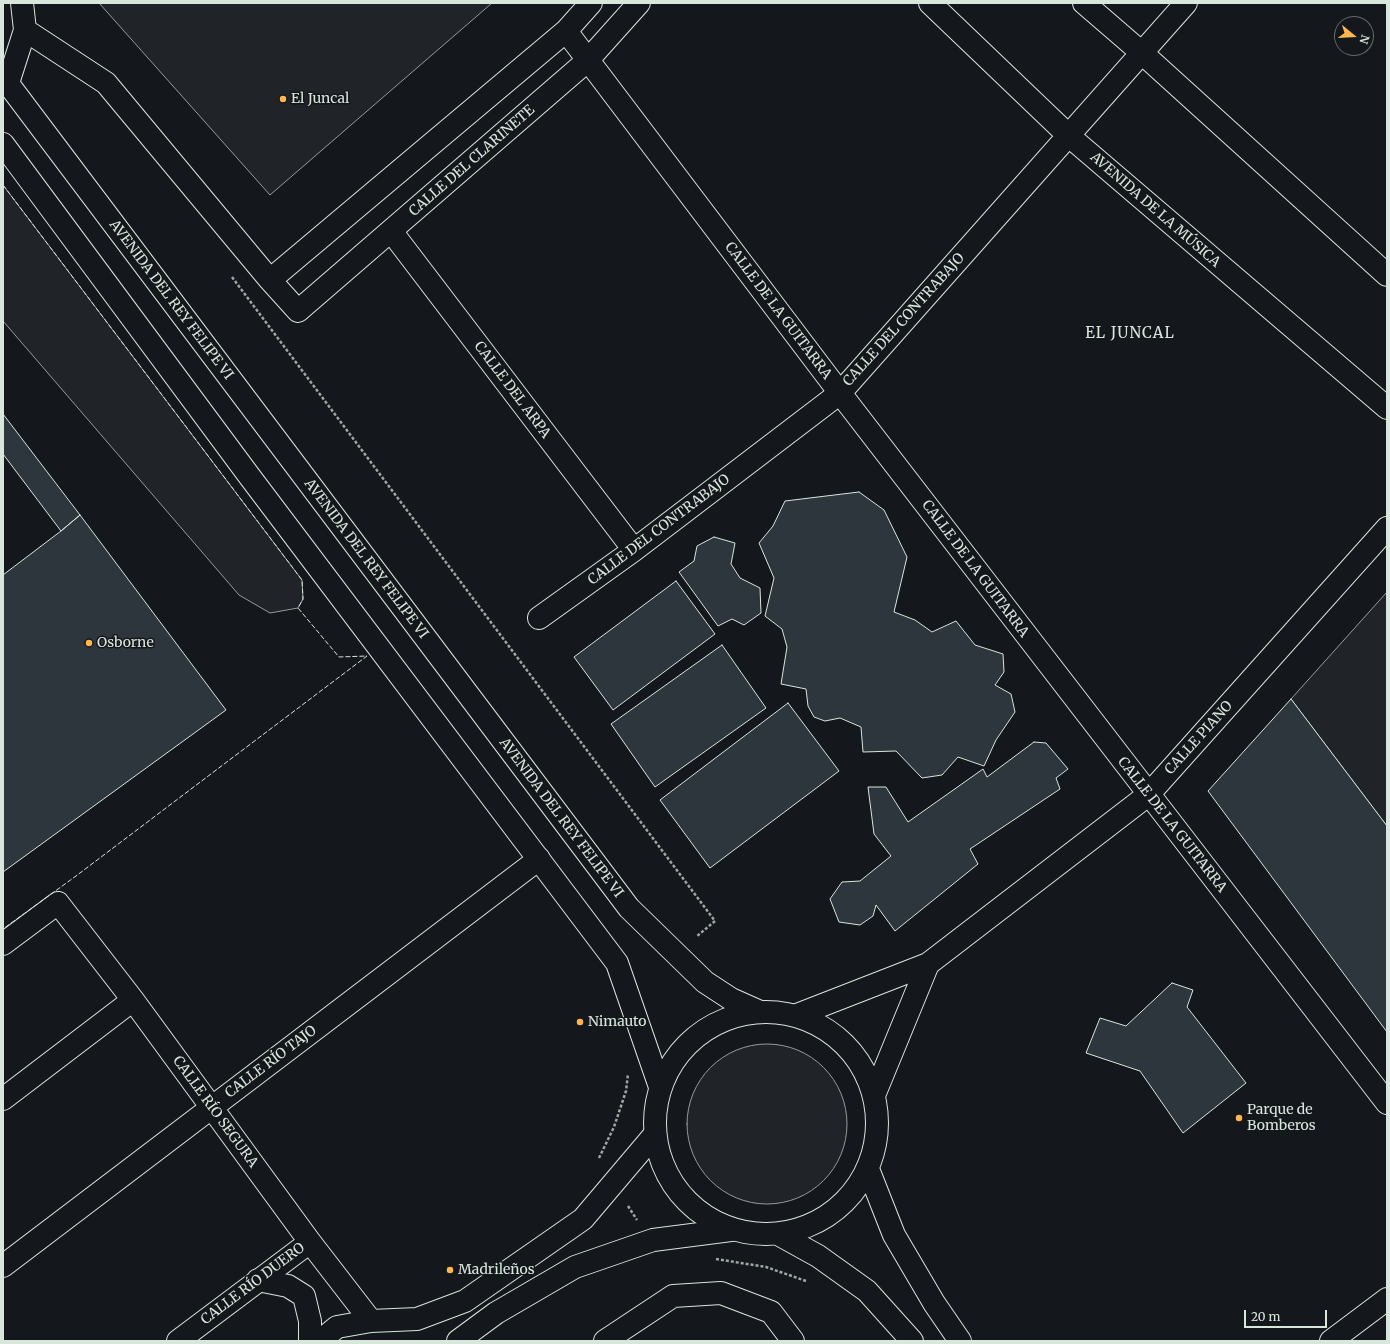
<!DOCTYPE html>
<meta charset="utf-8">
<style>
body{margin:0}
#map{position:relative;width:1390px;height:1344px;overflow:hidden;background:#14181c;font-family:Merriweather,serif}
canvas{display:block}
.frame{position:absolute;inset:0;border:4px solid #d8e6dc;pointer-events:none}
.north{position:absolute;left:1334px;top:16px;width:40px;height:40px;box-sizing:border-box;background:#14181c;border:1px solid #626a69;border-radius:50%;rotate:108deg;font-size:11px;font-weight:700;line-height:16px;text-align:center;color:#d8e6dc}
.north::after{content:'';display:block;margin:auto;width:14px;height:18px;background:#ffb74d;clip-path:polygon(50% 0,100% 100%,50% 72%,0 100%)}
.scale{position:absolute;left:1244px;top:1310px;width:83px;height:18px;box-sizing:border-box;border:2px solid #d8e6dc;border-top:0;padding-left:5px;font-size:12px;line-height:14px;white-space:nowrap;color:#d8e6dc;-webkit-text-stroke:3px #14181c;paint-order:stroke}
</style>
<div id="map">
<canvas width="1390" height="1344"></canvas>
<div class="frame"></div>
<div class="north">N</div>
<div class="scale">20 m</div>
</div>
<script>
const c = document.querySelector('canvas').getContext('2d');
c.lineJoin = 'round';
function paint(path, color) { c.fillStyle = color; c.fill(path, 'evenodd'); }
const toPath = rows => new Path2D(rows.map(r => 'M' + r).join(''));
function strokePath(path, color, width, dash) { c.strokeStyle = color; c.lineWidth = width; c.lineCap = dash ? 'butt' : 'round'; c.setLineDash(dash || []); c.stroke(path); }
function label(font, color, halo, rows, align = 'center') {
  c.font = font + ' Merriweather,serif'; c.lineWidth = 3; c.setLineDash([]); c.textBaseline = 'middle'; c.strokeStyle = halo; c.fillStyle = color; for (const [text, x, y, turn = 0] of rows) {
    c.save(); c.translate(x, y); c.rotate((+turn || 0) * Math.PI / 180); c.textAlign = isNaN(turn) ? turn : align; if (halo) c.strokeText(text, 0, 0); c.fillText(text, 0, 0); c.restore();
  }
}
const green = toPath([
 [99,3,492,3,270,195,99,3],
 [3,185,302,580,303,599,298,608,270,613,239,595,3,321,3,185],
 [1387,592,1387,826,1291,699,1387,592],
 '687 1124a80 80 0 1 1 160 0a80 80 0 1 1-160 0Z'
]);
paint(green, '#202428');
strokePath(green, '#939e99', 1);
const building = toPath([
 [3,414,80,515,61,531,3,454,3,414],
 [859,492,884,510,907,557,894,612,915,620,932,632,956,621,975,645,1003,654,1004,672,995,685,1011,694,1015,712,996,740,984,766,958,757,942,775,922,778,896,751,863,752,861,727,840,718,825,721,814,717,808,706,806,689,781,684,787,647,782,629,765,616,774,578,759,543,773,526,785,501,859,492],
 [80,515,226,710,3,872,3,575,61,531,80,515],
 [714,537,735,543,731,564,740,578,760,588,761,613,744,625,732,619,718,626,679,572,694,561,697,546,714,537],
 [676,581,715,634,613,710,574,657,676,581],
 [722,645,766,708,655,787,611,724,722,645],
 [1291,699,1387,826,1387,1032,1208,791,1291,699],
 [788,703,839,771,710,868,660,800,788,703],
 [1034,742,1046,743,1068,769,1056,778,1060,789,970,849,978,864,895,931,876,905,873,916,860,925,839,922,830,899,842,882,860,881,891,856,874,834,868,787,886,787,908,822,983,769,987,777,1034,742],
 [1172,983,1193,990,1187,1007,1246,1083,1183,1133,1140,1071,1086,1053,1100,1018,1126,1026,1172,983]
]);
paint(building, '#2c363c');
strokePath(building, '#d8e6dc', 1);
const minor = toPath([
 [930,3,1069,136,1387,408],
 [1084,3,1142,53,1387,275],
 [25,30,106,83,270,280,298,311,587,61,639,3],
 [566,31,840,393,1387,1103],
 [8,83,25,30,22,3],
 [391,231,634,550],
 [270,280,566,31,591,3],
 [539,618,634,550,840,393,1186,3],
 [3,944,58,903,133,1000,310,1242,371,1321],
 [797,1015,928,964,1148,795,1387,528],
 [875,1093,928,964],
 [3,1099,133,1000],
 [3,1266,539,859],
 [258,1280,288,1286,304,1296,310,1321,310,1341],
 [178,1341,310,1242],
 [320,1341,337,1327,371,1321,417,1319,465,1301,583,1219,655,1134],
 [458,1341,496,1313,575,1267,653,1240,731,1230],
 [605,1341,673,1296,721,1293,771,1312,793,1341],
 [1331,1341,1387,1299]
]);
const major = toPath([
 [3,77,629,908,705,982,731,999,758,1011],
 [3,144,250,477,617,963,660,1087],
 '655 1123a111 111 0 1 1 222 0a111 111 0 1 1-222 0Z',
 [868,1169,894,1235,934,1303,960,1341],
 [780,1235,818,1256,867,1291,912,1341]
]);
strokePath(minor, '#d8e6dc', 24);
strokePath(major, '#d8e6dc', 24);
strokePath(toPath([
 [232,277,715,921,696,937],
 [599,1158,614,1127,626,1091,628,1074],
 [628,1206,637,1220],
 [716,1259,766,1267,806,1281]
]), '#9da8a2', 2.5, [3, 2]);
strokePath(minor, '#14181c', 22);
strokePath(major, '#14181c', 22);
strokePath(toPath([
 [3,185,302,580,303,599,298,608,339,657,367,656,76,876,3,929]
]), '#d8e6dc', 1, [5, 2]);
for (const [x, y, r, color] of [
 [283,99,4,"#ffb74d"],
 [89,643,4,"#ffb74d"],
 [580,1022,4,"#ffb74d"],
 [1239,1118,4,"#ffb74d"],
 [450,1270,4,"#ffb74d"]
]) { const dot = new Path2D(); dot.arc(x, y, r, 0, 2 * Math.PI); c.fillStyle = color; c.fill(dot); strokePath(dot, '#14181c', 1.5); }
label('14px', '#d8e6dc', '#14181c', [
 ["El Juncal",291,99],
 ["Osborne",97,643],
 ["Nimauto",588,1022],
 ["Parque de",1247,1110],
 ["Bomberos",1247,1126],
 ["Madrileños",458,1270]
], 'left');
label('14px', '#d8e6dc', '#14181c', [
 ["CALLE DEL CLARINETE",472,161,-41],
 ["AVENIDA DE LA MÚSICA",1155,210,41],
 ["AVENIDA DEL REY FELIPE VI",171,300,53],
 ["CALLE DE LA GUITARRA",778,311,53],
 ["CALLE DEL CONTRABAJO",904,320,-48],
 ["CALLE DEL ARPA",512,390,53],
 ["CALLE DEL CONTRABAJO",659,530,-37],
 ["AVENIDA DEL REY FELIPE VI",366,559,53],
 ["CALLE DE LA GUITARRA",975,569,53],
 ["CALLE PIANO",1199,738,-48],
 ["AVENIDA DEL REY FELIPE VI",561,818,53],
 ["CALLE DE LA GUITARRA",1172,825,52],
 ["CALLE RÍO TAJO",271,1062,-37],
 ["CALLE RÍO SEGURA",215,1112,54],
 ["CALLE RÍO DUERO",253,1284,-37]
]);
c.letterSpacing = '1px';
label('15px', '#d8e6dc', '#14181c', [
 ["EL JUNCAL",1130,334]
]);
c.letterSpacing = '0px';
</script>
